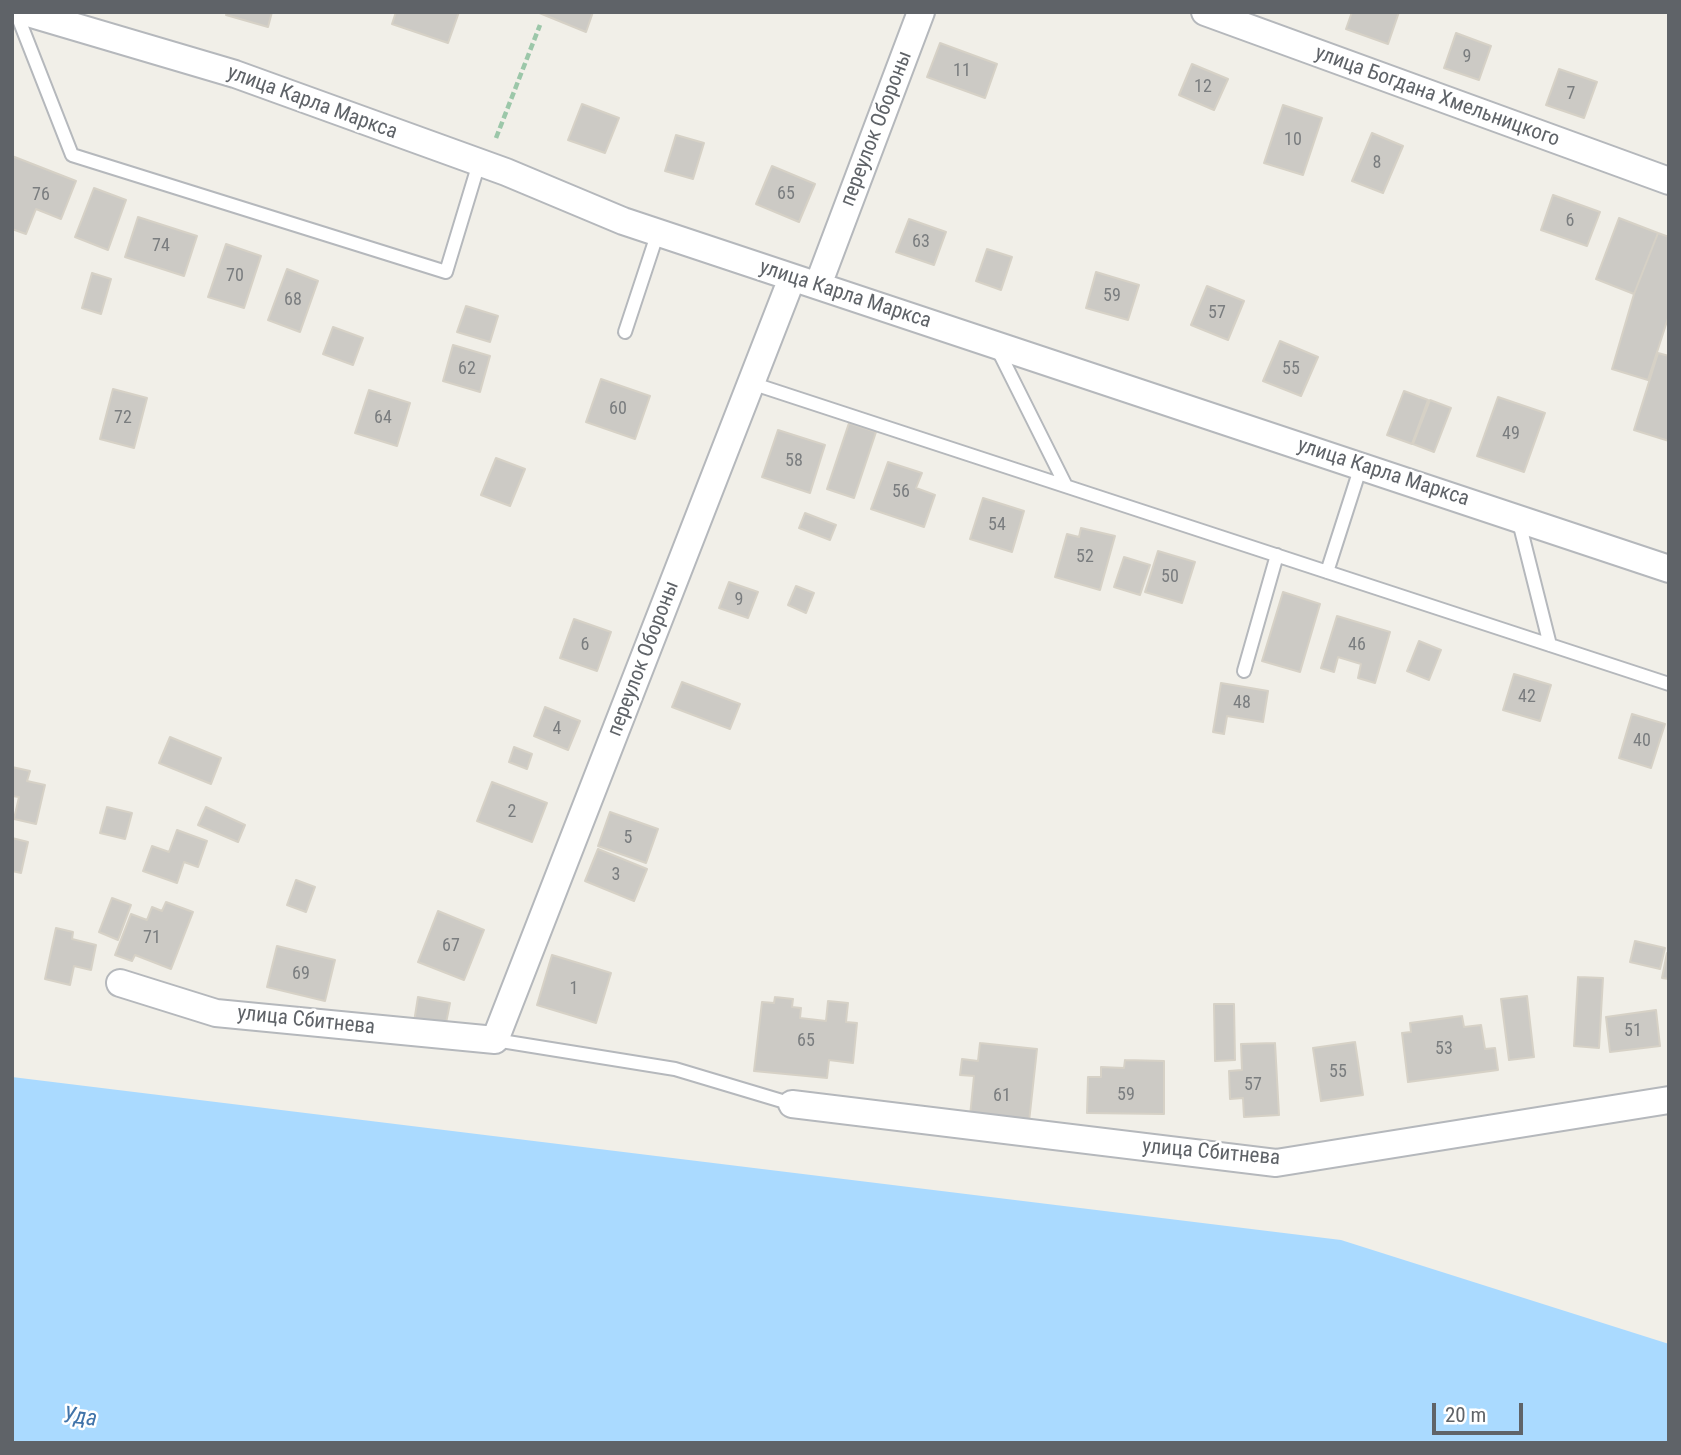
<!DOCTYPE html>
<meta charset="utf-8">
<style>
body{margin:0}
#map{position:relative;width:1681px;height:1455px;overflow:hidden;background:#f1efe8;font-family:"Roboto Condensed",sans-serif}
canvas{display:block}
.frame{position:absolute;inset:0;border:14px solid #5f6368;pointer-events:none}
.scale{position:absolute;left:1432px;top:1403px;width:91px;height:32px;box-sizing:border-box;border:4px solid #5f6368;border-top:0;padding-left:9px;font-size:21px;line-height:24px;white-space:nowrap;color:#5f6368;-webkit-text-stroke:5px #fff;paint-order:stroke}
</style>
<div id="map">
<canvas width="1681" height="1455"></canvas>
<div class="frame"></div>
<div class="scale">20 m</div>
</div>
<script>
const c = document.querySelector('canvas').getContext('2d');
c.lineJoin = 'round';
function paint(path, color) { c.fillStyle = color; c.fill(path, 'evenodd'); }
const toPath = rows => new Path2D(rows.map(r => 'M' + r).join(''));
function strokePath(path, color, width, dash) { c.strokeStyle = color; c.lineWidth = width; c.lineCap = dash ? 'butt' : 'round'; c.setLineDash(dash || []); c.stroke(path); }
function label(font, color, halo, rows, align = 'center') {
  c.font = font + ' "Roboto Condensed",sans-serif'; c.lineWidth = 5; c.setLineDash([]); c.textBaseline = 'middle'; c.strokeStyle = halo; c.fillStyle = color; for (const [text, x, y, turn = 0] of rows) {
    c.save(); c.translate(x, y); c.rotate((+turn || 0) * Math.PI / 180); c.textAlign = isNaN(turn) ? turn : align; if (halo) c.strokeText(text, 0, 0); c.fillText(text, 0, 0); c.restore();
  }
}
paint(toPath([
 [12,1077,1341,1240,1669,1344,1669,1443,12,1443]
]), '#aadaff');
const building = toPath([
 [227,12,272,12,268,27,226,15,227,12],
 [396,12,459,12,448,43,392,24,396,12],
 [537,12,593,12,586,32,537,12],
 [1352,12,1399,12,1388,44,1346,29,1352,12],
 [1456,33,1491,46,1479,80,1444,68,1456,33],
 [940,43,997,64,985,98,927,77,940,43],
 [1192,64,1228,79,1214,110,1179,95,1192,64],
 [1559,69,1597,82,1584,118,1546,105,1559,69],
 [582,104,619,118,605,153,568,140,582,104],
 [1283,105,1322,118,1303,175,1264,163,1283,105],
 [1372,133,1403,146,1383,193,1352,181,1372,133],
 [676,135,704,143,693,179,665,171,676,135],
 [12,156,76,181,61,219,36,209,26,234,12,229,12,156],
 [772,166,815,184,799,222,756,204,772,166],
 [94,188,126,200,108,250,75,237,94,188],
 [1553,195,1600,212,1587,246,1541,230,1553,195],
 [138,217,197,236,184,276,125,257,138,217],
 [1619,218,1658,233,1634,294,1596,279,1619,218],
 [909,219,946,232,934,265,896,252,909,219],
 [1658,233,1669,237,1669,315,1648,380,1612,369,1634,294,1658,233],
 [226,244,261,256,244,308,208,297,226,244],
 [987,249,1012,257,1001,290,976,281,987,249],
 [287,269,318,281,300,332,268,320,287,269],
 [1096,272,1139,285,1128,320,1086,308,1096,272],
 [92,273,111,279,101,314,82,308,92,273],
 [1207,286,1244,301,1228,340,1191,325,1207,286],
 [466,306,498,316,490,342,457,332,466,306],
 [333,327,363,338,353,365,323,354,333,327],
 [1280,341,1318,357,1301,396,1263,381,1280,341],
 [453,345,490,356,480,392,443,381,453,345],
 [1658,353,1669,356,1669,441,1634,430,1658,353],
 [601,379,650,396,635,439,586,422,601,379],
 [113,389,147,398,134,448,100,439,113,389],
 [369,390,410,403,397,446,355,433,369,390],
 [1404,391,1428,400,1412,444,1387,435,1404,391],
 [1498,397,1545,413,1524,472,1477,456,1498,397],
 [1430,400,1451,408,1434,452,1413,444,1430,400],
 [849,423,876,432,854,498,827,489,849,423],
 [778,430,825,445,810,493,762,477,778,430],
 [496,458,525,469,510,506,481,495,496,458],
 [888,462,922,473,916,488,935,495,924,527,871,509,888,462],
 [983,498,1024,511,1012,552,970,539,983,498],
 [805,513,836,525,830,540,799,528,805,513],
 [1081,528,1115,536,1100,590,1055,577,1067,534,1079,537,1081,528],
 [1158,551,1195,562,1182,603,1145,592,1158,551],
 [1124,557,1150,565,1140,595,1114,587,1124,557],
 [729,582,758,592,748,618,719,608,729,582],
 [796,586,814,593,806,613,788,605,796,586],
 [1283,592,1320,604,1300,672,1262,661,1283,592],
 [1337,616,1390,632,1375,683,1358,678,1361,664,1338,657,1334,672,1321,668,1337,616],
 [574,619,611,632,597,671,560,658,574,619],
 [1419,641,1441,650,1429,680,1407,671,1419,641],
 [1514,674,1551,685,1540,721,1503,710,1514,674],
 [682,682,740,704,730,729,672,707,682,682],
 [1221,683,1268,691,1263,722,1227,716,1224,734,1213,732,1221,683],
 [545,707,580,721,568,750,534,736,545,707],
 [1632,714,1665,724,1651,768,1619,758,1632,714],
 [170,737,221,758,211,784,159,763,170,737],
 [514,747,532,754,527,769,509,762,514,747],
 [12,767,30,771,27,781,45,785,36,824,14,819,19,797,12,796,12,767],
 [492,782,547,803,532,842,477,821,492,782],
 [107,807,132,813,125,839,100,833,107,807],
 [206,807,245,825,238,842,198,825,206,807],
 [610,812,658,829,646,863,598,846,610,812],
 [177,830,207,841,198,867,184,862,177,883,143,871,152,846,169,852,177,830],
 [12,838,28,842,21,873,12,871,12,838],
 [598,849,647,869,634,901,585,881,598,849],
 [296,880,315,887,306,912,287,905,296,880],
 [112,898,131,905,118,940,99,932,112,898],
 [166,902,193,912,171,969,135,955,132,961,115,955,131,914,147,920,152,907,162,911,166,902],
 [438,911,484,930,464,980,418,962,438,911],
 [56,928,73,932,72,939,96,945,91,970,74,966,70,985,45,979,56,928],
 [1635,941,1665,948,1660,969,1630,962,1635,941],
 [277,946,335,960,325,1001,267,987,277,946],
 [1667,953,1669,954,1669,979,1662,978,1667,953],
 [552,955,611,973,596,1023,537,1005,552,955],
 [1578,977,1603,978,1599,1048,1574,1046,1578,977],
 [1527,996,1534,1057,1509,1060,1501,999,1527,996],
 [418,997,450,1003,445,1028,414,1022,418,997],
 [775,997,793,999,792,1007,801,1008,800,1018,826,1021,828,1001,848,1003,846,1022,857,1023,853,1063,829,1060,827,1078,754,1071,762,1002,774,1003,775,997],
 [1214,1004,1234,1004,1235,1060,1215,1061,1214,1004],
 [1656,1010,1660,1046,1610,1052,1606,1017,1656,1010],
 [1462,1016,1464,1027,1481,1025,1485,1049,1495,1048,1498,1070,1408,1082,1402,1033,1411,1032,1410,1023,1462,1016],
 [1355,1042,1363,1095,1321,1101,1313,1048,1355,1042],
 [980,1043,1037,1049,1029,1122,970,1116,974,1076,960,1075,962,1059,978,1061,980,1043],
 [1275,1043,1279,1115,1244,1117,1243,1098,1230,1099,1229,1071,1242,1070,1241,1044,1275,1043],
 [1125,1060,1164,1061,1164,1114,1087,1113,1088,1077,1101,1077,1101,1067,1124,1068,1125,1060]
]);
paint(building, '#cccac5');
strokePath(building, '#d6d1c6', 2);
const lane = toPath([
 [16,12,72,155,446,272,479,163],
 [625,332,658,232],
 [997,348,1066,486],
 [751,383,1669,684],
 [1518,518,1550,645],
 [1327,572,1361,466],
 [1244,671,1277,555],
 [495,1040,675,1069,792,1104]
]);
const street = toPath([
 [25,12,235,74,506,172,623,221,1669,569],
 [1205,12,1669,181],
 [818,285,921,12],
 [120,983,216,1013,495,1040,792,278],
 [792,1104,1276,1163,1669,1100]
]);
strokePath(lane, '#b5b8bc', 16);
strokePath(street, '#b5b8bc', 30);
strokePath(toPath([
 [496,138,540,25]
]), '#9cc7a9', 4.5, [7, 3.5]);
strokePath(lane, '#fff', 12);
strokePath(street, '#fff', 26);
label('18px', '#7a7d7f', null, [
 ["9",1467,57],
 ["11",962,71],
 ["12",1203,87],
 ["7",1571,94],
 ["10",1293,140],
 ["8",1377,163],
 ["65",786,194],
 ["76",41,195],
 ["6",1570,221],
 ["63",921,242],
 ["74",161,246],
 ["70",235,276],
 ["59",1112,296],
 ["68",293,300],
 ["57",1217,313],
 ["62",467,369],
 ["55",1291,369],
 ["60",618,409],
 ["72",123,418],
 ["64",383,418],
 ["49",1511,434],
 ["58",794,461],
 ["56",901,492],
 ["54",997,525],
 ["52",1085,557],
 ["50",1170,577],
 ["9",739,600],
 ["6",585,645],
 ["46",1357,645],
 ["42",1527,697],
 ["48",1242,703],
 ["4",557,729],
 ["40",1642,741],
 ["2",512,812],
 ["5",628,838],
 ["3",616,875],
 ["71",152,938],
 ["67",451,946],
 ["69",301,974],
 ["1",574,989],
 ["51",1633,1031],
 ["65",806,1041],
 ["53",1444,1049],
 ["55",1338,1072],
 ["57",1253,1085],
 ["59",1126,1095],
 ["61",1002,1096]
]);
label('21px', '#5f6368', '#fff', [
 ["улица Богдана Хмельницкого",1437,97,20],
 ["улица Карла Маркса",312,103,20],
 ["переулок Обороны",877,129,-69],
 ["улица Карла Маркса",845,295,18],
 ["улица Карла Маркса",1383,473,18],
 ["переулок Обороны",644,659,-69],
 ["улица Сбитнева",306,1021,6],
 ["улица Сбитнева",1211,1153,5]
]);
label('italic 23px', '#4174aa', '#fff', [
 ["Уда",80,1418,7]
]);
</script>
